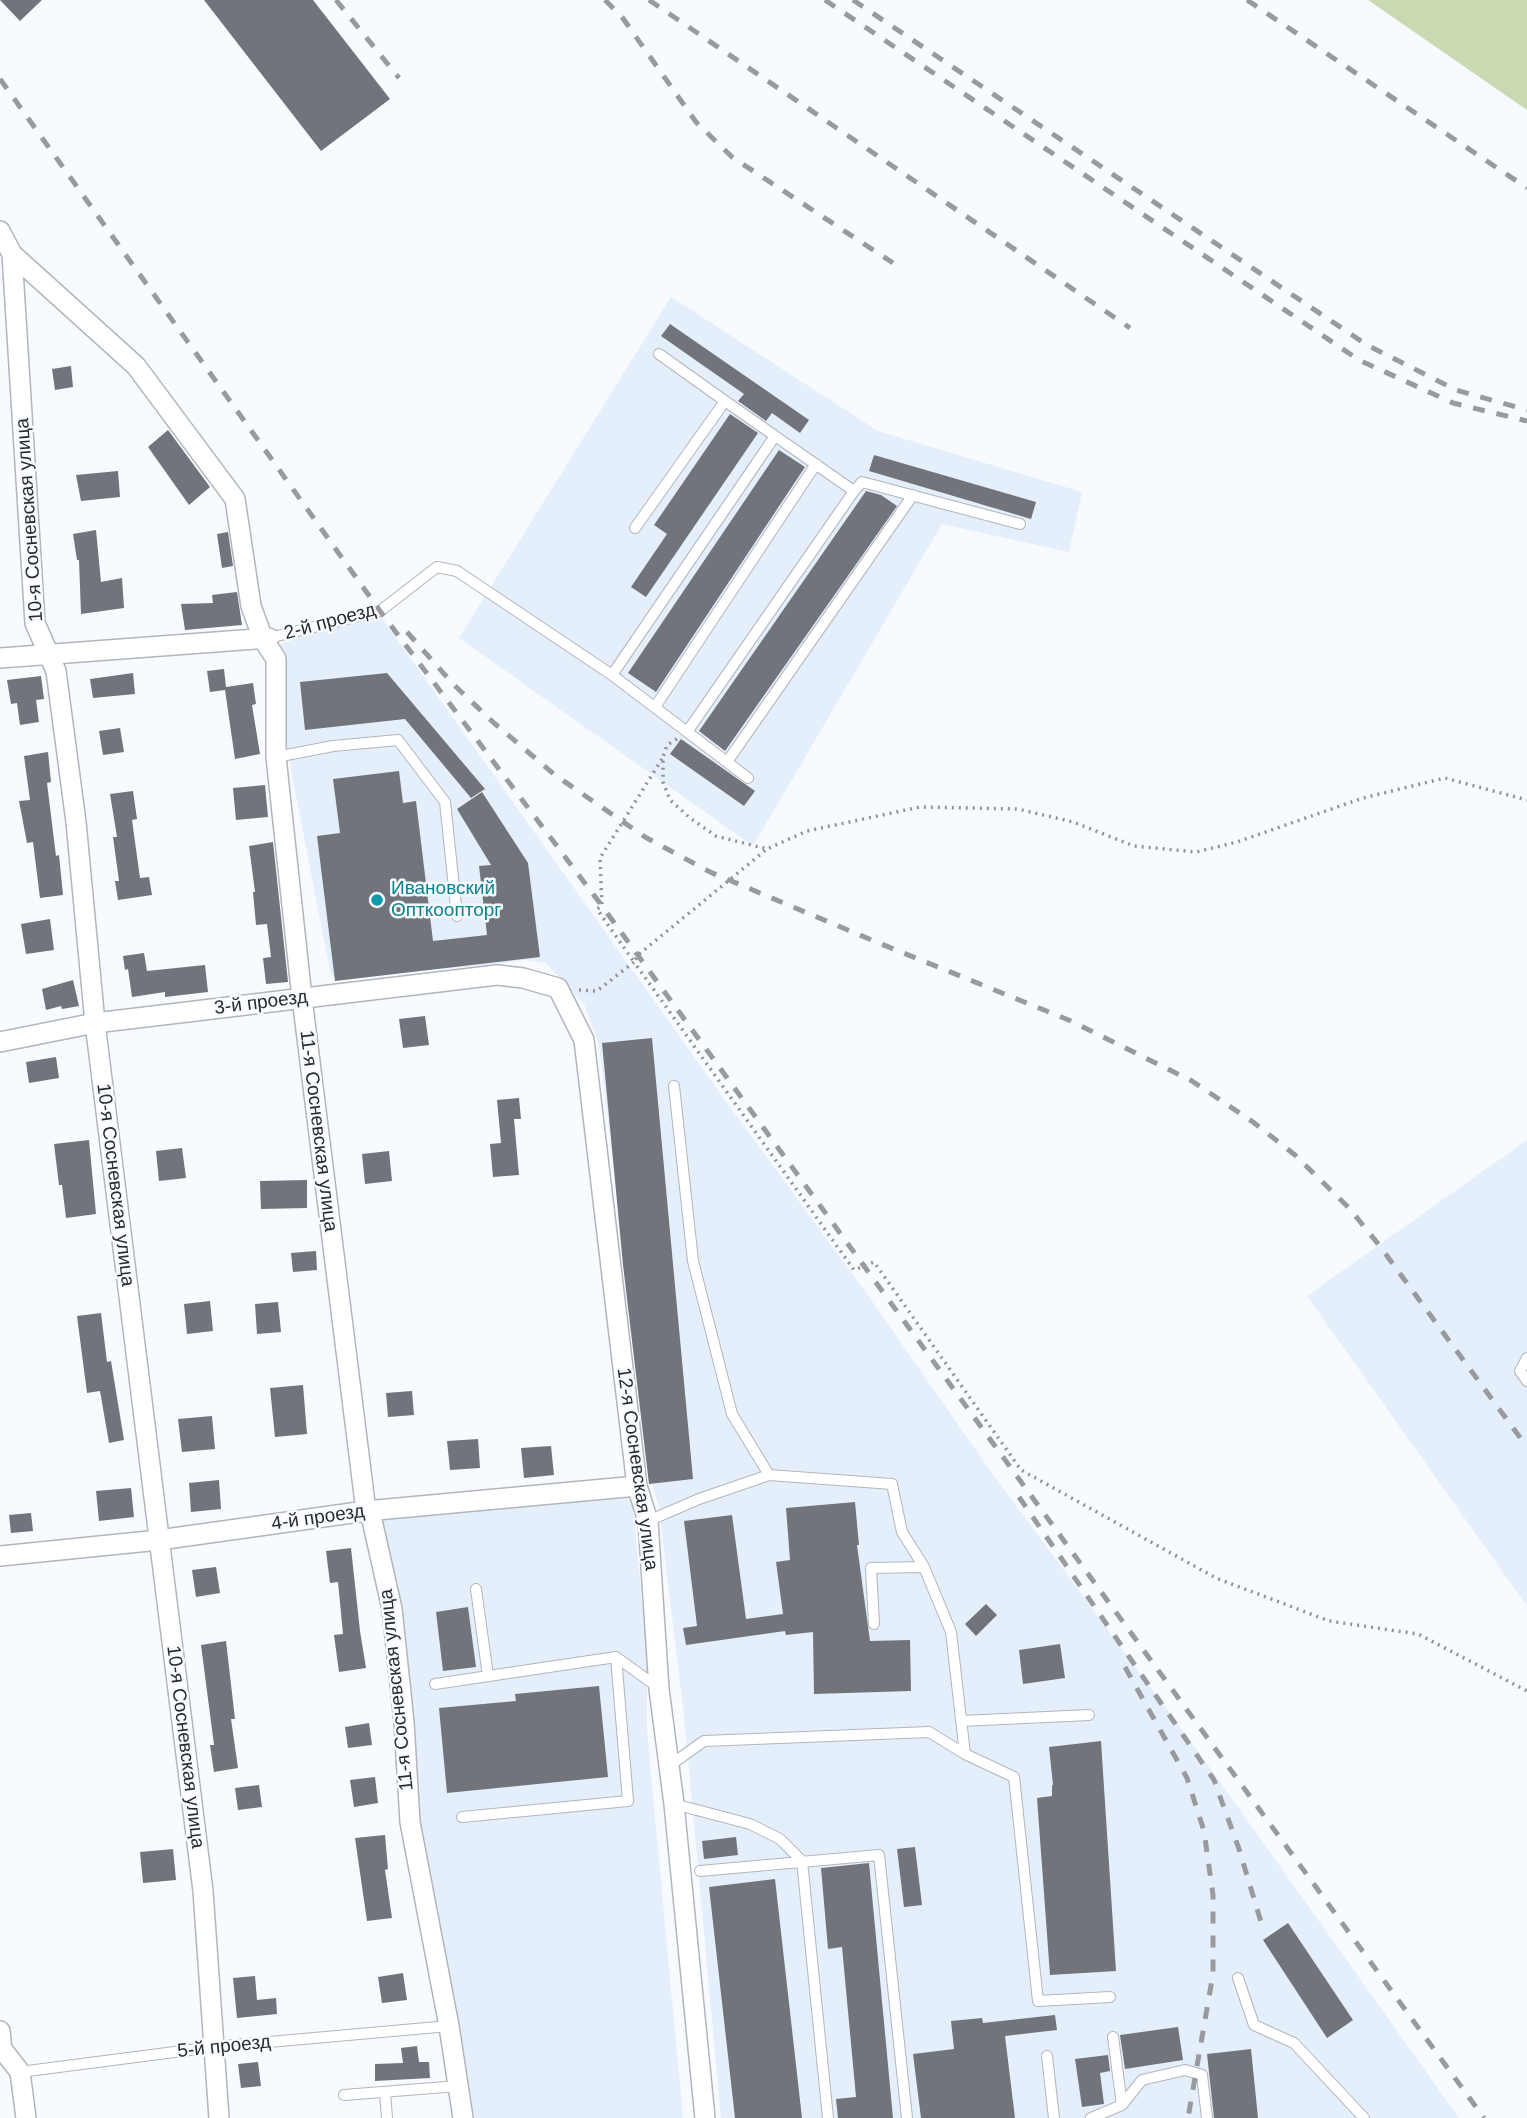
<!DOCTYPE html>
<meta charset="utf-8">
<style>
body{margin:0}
canvas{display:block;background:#f7fafe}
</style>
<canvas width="1527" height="2118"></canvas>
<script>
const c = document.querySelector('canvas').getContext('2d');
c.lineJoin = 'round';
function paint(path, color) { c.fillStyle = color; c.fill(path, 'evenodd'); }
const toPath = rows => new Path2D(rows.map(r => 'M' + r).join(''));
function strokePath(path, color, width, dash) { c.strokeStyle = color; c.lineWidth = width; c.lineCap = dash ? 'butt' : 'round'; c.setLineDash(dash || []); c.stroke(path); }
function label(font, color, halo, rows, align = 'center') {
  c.font = font + ' Arial,sans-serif'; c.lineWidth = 5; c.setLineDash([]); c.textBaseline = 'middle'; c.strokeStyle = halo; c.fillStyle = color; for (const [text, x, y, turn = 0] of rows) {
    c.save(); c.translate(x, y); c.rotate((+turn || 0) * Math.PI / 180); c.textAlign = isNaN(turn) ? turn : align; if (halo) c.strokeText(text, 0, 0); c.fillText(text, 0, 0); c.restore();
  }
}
paint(toPath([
 [671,297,878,431,1082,492,1069,552,942,524,753,846,459,638],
 [379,614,722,1096,867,1294,989,1469,1205,1761,1459,2118,721,2118,684,1716,659,1508,650,1475,599,1045,584,1004,546,963,525,960,481,966,331,976,268,651,289,640],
 [1527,1140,1527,1606,1307,1296],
 [623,1486,633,1508,647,1654,647,1731,683,2118,471,2118,413,1821,375,1513]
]), '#e5effc');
paint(toPath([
 [1368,0,1527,0,1527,110]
]), '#c9d9b2');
paint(toPath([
 [0,0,42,0,20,21],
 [204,0,313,0,390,99,321,151],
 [670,324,809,420,800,433,772,413,766,421,738,401,744,394,661,336],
 [71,366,73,387,55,390,52,369],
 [730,414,758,433,646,597,631,587,667,534,654,525],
 [168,430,210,487,189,505,148,447],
 [779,450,805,467,656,692,628,673],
 [874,455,1036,502,1031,519,869,471],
 [118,471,120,497,81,501,76,475],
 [866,491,881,495,897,506,725,751,699,731],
 [96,530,101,582,122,578,124,608,81,614,79,560,77,560,73,534],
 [228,532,233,566,222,568,217,534],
 [237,592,242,625,185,630,181,604,213,603,212,595],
 [224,669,226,687,253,683,256,704,252,705,260,754,235,759,225,690,210,692,207,671],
 [133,673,135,694,93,698,90,679],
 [387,673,485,789,471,798,405,719,305,730,300,682],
 [41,676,44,699,36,700,39,722,20,725,17,703,11,704,7,680],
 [120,728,124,752,103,755,99,731],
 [681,739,755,791,744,806,670,754],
 [48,752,51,782,47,783,56,856,59,855,63,895,40,898,33,842,27,843,19,801,30,800,24,756],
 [399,771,403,803,416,801,433,941,487,935,479,866,491,865,457,809,482,792,528,863,540,957,335,981,317,836,340,833,333,779],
 [265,785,268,817,236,820,233,788],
 [133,791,137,819,132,820,140,878,149,877,152,895,118,900,115,881,119,881,113,837,117,837,110,794],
 [273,842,288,982,266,984,263,958,271,957,267,924,256,925,253,892,255,892,249,846],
 [50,919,54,950,26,954,21,924],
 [144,953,147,971,205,965,208,992,165,997,165,992,132,997,128,969,125,970,123,956],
 [73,980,79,1006,62,1009,61,1006,46,1010,42,989],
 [425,1016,429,1045,403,1048,399,1019],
 [652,1038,693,1479,649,1484,623,1265,602,1043],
 [56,1057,59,1078,29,1083,26,1062],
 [519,1098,521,1119,514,1119,519,1175,493,1177,490,1144,501,1143,497,1100],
 [89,1140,96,1214,66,1218,62,1185,59,1185,54,1144],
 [182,1148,186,1178,159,1181,156,1151],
 [389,1151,392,1181,365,1184,362,1154],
 [307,1180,307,1208,261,1209,260,1181],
 [316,1251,317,1270,293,1272,291,1253],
 [210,1301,213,1331,187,1334,184,1304],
 [278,1302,281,1332,257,1334,255,1304],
 [101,1313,107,1362,111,1361,124,1440,109,1443,100,1391,87,1393,77,1316],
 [303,1385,307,1434,275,1437,270,1388],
 [412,1391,414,1415,388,1417,386,1393],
 [212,1416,215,1449,182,1452,178,1419],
 [478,1439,480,1468,450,1470,447,1441],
 [551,1446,554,1475,524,1478,521,1448],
 [219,1480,221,1509,191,1512,189,1483],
 [131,1488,134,1517,99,1521,96,1491],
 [855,1502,859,1545,857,1545,870,1641,910,1640,911,1691,814,1694,813,1632,786,1635,785,1631,686,1645,683,1628,697,1626,684,1521,732,1515,746,1619,783,1614,776,1562,790,1560,786,1508],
 [31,1513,33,1531,11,1533,9,1515],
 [351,1548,360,1631,366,1668,339,1672,334,1635,343,1634,338,1582,330,1583,326,1551],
 [216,1567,220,1593,196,1597,192,1570],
 [986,1604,997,1615,976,1636,965,1624],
 [468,1607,476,1667,443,1671,436,1612],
 [226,1641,235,1719,231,1719,238,1768,214,1772,210,1745,214,1745,201,1645],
 [1060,1644,1065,1678,1023,1684,1019,1650],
 [599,1686,608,1777,447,1793,439,1708,516,1701,515,1694],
 [369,1723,372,1745,348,1748,345,1727],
 [1101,1741,1116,1971,1050,1975,1037,1798,1052,1796,1052,1785,1053,1785,1049,1747],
 [375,1777,378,1803,354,1807,350,1780],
 [259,1785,262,1807,238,1810,235,1788],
 [385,1835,388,1869,385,1870,392,1918,367,1921,355,1838],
 [736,1837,738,1855,704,1859,702,1841],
 [915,1847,922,1905,904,1907,897,1849],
 [173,1849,176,1880,143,1883,140,1852],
 [869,1863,893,2118,838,2118,836,2099,856,2097,842,1947,828,1949,821,1868],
 [775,1879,802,2118,735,2118,709,1887],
 [1288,1923,1353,2020,1327,2038,1263,1940],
 [403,1973,407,2000,382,2003,378,1977],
 [255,1976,257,2000,276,1998,277,2014,237,2018,233,1978],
 [1055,2015,1057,2030,1005,2036,1015,2118,921,2118,913,2054,954,2049,951,2021,982,2018,983,2023],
 [1178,2027,1183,2060,1125,2069,1120,2035],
 [417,2046,419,2062,429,2062,430,2078,375,2081,375,2064,403,2063,401,2048],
 [1251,2049,1258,2118,1214,2118,1207,2054],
 [1108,2055,1110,2071,1100,2073,1104,2104,1082,2107,1075,2059],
 [258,2062,261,2086,241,2088,238,2064]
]), '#71757b');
const lane = toPath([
 [659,354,725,401],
 [854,491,862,482,1020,524],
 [269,638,380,611,437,567,457,571,612,675,748,778],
 [612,675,775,436,725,401,635,528],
 [655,707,816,464],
 [687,732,854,491,775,436],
 [276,757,333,746,398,740,445,802,457,916],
 [727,762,913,495],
 [1527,1358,1520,1371,1527,1381],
 [769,1475,892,1484,902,1532,924,1567,871,1568,874,1624],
 [648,1521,699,1499,769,1475,732,1414,693,1261,674,1086],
 [924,1567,951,1632,965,1754],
 [476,1589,488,1676],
 [435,1684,616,1657,659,1688],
 [961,1721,1089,1715],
 [669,1766,704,1741,929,1732,965,1754,1014,1777,1038,2001,1110,1997],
 [674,1804,750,1824,780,1839,802,1861,828,2118],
 [462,1817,628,1801,616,1657],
 [700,1871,879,1855,907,2118],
 [1238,1978,1254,2025,1294,2043,1364,2118],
 [1047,2056,1054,2118],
 [20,2072,213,2047,449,2026],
 [385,2092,387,2118],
 [344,2095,458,2086],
 [1122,2105,1142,2080,1185,2070,1202,2075,1207,2118],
 [1091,2118,1122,2105,1113,2037]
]);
const street = toPath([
 [0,231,12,254,136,366,235,499,251,606,263,639,276,659,276,757,302,998,366,1511,372,1520,392,1609,404,1722,410,1822,449,2026,463,2118],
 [12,254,35,623,56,671,76,822,95,1023,203,1891,219,2118],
 [0,658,269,638],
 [0,1042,95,1023,497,975,523,978,558,988,584,1040,637,1486,648,1521,659,1689,674,1804,705,2118],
 [0,1556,159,1540,366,1511,637,1486],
 [0,2031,2,2049,20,2072,26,2118]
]);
strokePath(lane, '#b1b6bc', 12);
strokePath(street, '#b1b6bc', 22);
strokePath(toPath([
 [677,739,667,745,663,757,663,782,670,800,690,818,716,836,767,849,807,831,920,807,1018,809,1073,822,1134,846,1196,852,1237,842,1363,798,1445,778,1527,800],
 [662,759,600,858,602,906,597,909,634,962,638,955,767,849],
 [579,990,597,991,634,962,854,1270,874,1262,1021,1470,1216,1578,1329,1621,1418,1634,1527,1691]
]), '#909296', 3.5, [2, 5]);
strokePath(lane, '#fff', 10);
strokePath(street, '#fff', 19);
strokePath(toPath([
 [336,0,399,78],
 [605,0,622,17,696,122,732,157,893,263],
 [649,0,1130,328],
 [825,0,1359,360,1453,403,1527,421],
 [853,0,1367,345,1456,390,1527,410],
 [1247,0,1527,188],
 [0,79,380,611,602,906,1484,2118],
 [407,632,453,684,494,723,555,775,645,837,710,872,874,941,1071,1021,1192,1081,1253,1122,1295,1155,1349,1208,1379,1245,1527,1447],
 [1019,1497,1214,1780,1239,1849,1264,1932],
 [1125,1667,1187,1778,1204,1831,1213,1895,1213,1974,1188,2118]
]), '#989a9e', 5, [12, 12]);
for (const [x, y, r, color] of [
 [377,900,7,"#0f9aa8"]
]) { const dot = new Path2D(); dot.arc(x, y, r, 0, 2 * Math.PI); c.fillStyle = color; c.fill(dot); strokePath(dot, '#f7fafe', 2.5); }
label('19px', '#2a2b2e', '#f7fafe', [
 ["10-я Сосневская улица",30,520,-94],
 ["2-й проезд",330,622,-15],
 ["3-й проезд",261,1003,-7],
 ["11-я Сосневская улица",318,1131,83],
 ["10-я Сосневская улица",115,1185,83],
 ["12-я Сосневская улица",637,1469,82],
 ["4-й проезд",318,1518,-8],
 ["11-я Сосневская улица",397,1690,-96],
 ["10-я Сосневская улица",185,1747,83],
 ["5-й проезд",224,2047,-6]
]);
label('19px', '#0d838f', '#f7fafe', [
 ["Ивановский",391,889],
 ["Опткоопторг",391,911]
], 'left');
</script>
